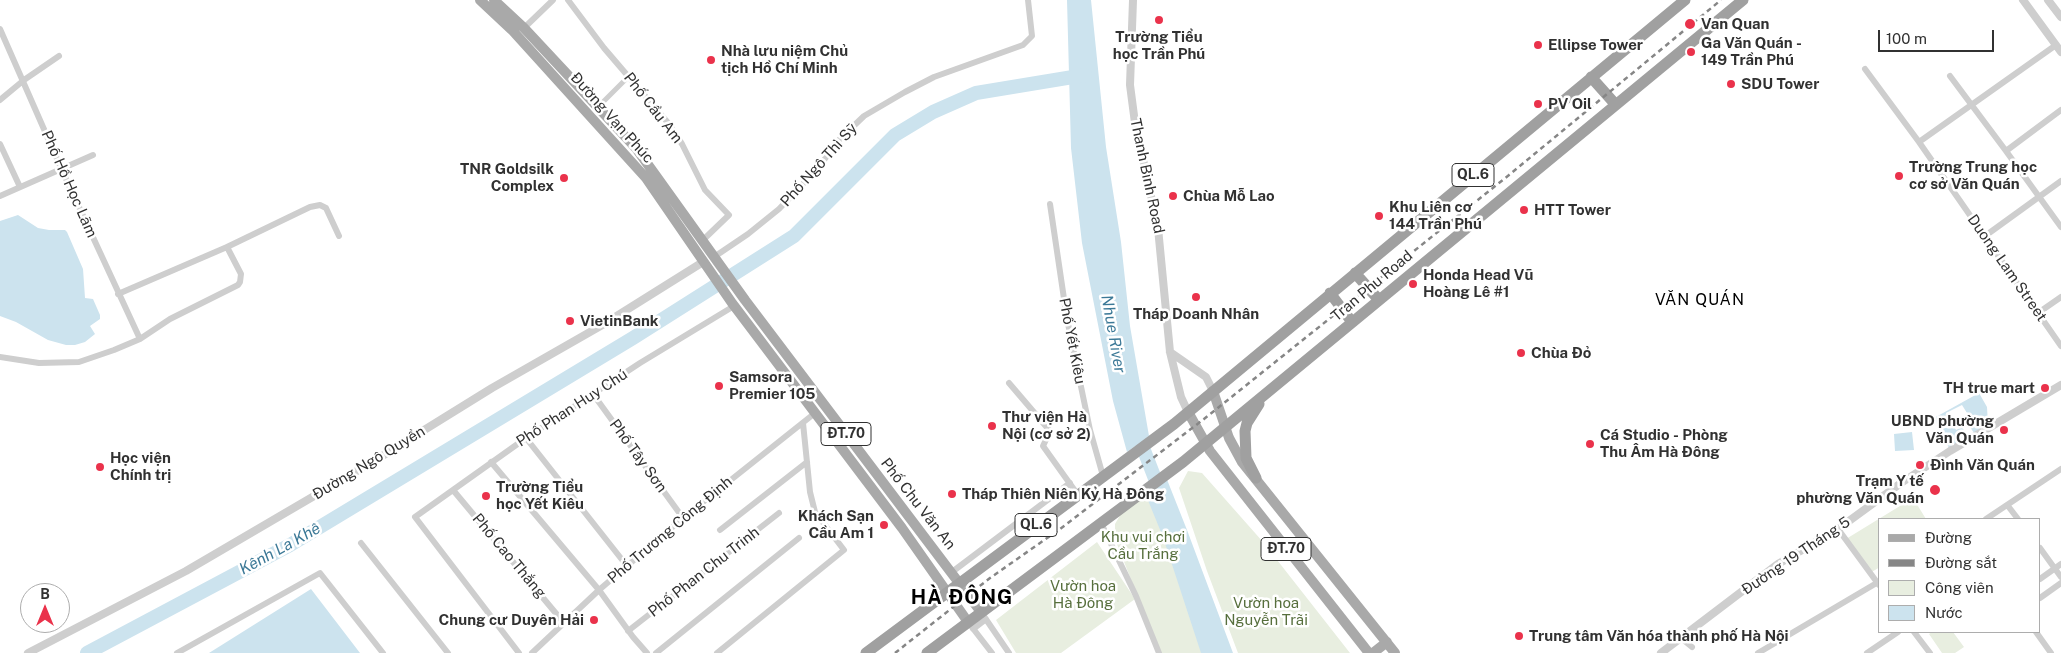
<!DOCTYPE html>
<meta charset="utf-8">
<style>
body{margin:0}
#map{position:relative;width:2061px;height:653px;overflow:hidden;background:#fff;font-family:"Public Sans",sans-serif}
canvas{display:block}
.legend{position:absolute;left:1878px;top:518px;width:162px;height:115px;box-sizing:border-box;background:#fff;border:1px solid #adadad;margin:0;padding:6px 9px;list-style:none;font-size:15px;color:#313131}
.legend li{display:flex;align-items:center;gap:10px;height:25px}
.legend b{width:25px;border:1px solid #adadad}
.north{position:absolute;left:20px;top:583px;width:50px;height:50px;box-sizing:border-box;background:#fff;border:1px solid #adadad;border-radius:50%;rotate:0deg;font-size:14px;font-weight:700;line-height:20px;text-align:center;color:#313131}
.north::after{content:'';display:block;margin:auto;width:18px;height:22px;background:#ea324b;clip-path:polygon(50% 0,100% 100%,50% 72%,0 100%)}
.scale{position:absolute;left:1878px;top:30px;width:116px;height:22px;box-sizing:border-box;border:2px solid #313131;border-top:0;padding-left:6px;font-size:15px;line-height:18px;white-space:nowrap;color:#313131;-webkit-text-stroke:4px #fff;paint-order:stroke}
</style>
<div id="map">
<canvas width="2061" height="653"></canvas>
<ul class="legend">
<li><b style="height:6px;background:#a9a9a9"></b>Đường</li>
<li><b style="height:6px;background:#868686"></b>Đường sắt</li>
<li><b style="height:14px;background:#e8eee0"></b>Công viên</li>
<li><b style="height:14px;background:#cce3ee"></b>Nước</li>
</ul>
<div class="north">B</div>
<div class="scale">100 m</div>
</div>
<script>
const c = document.querySelector('canvas').getContext('2d');
c.lineJoin = 'round';
function paint(path, color) { c.fillStyle = color; c.fill(path, 'evenodd'); }
const toPath = rows => new Path2D(rows.map(r => 'M' + r).join(''));
function strokePath(path, color, width, dash) { c.strokeStyle = color; c.lineWidth = width; c.lineCap = dash ? 'butt' : 'round'; c.setLineDash(dash || []); c.stroke(path); }
function label(font, color, halo, rows, align = 'center') {
  c.font = font + ' "Public Sans",sans-serif'; c.lineWidth = 5; c.setLineDash([]); c.textBaseline = 'middle'; c.strokeStyle = halo; c.fillStyle = color; for (const [text, x, y, turn = 0] of rows) {
    c.save(); c.translate(x, y); c.rotate((+turn || 0) * Math.PI / 180); c.textAlign = isNaN(turn) ? turn : align; if (halo) c.strokeText(text, 0, 0); c.fillText(text, 0, 0); c.restore();
  }
}
paint(toPath([
 [1188,471,1202,473,1263,542,1350,653,1238,653,1207,571,1179,488],
 [1913,498,1926,519,1880,519,1880,567,1870,573,1846,539],
 [1141,499,1148,499,1165,536,1203,653,1160,653,1117,544,1115,530,1115,524,1122,512],
 [1097,542,1135,599,1061,653,1016,653,996,620],
 [1932,632,1953,632,1964,647,1955,653,1942,653,1929,634]
]), '#e8eee0');
paint(toPath([
 [1067,0,1091,0,1106,147,1121,242,1130,326,1149,436,1127,452,1113,401,1082,243,1071,148],
 [18,215,38,228,49,230,65,230,67,232,83,269,85,298,93,299,100,315,100,319,90,326,95,334,85,342,75,345,66,345,48,340,16,322,0,316,0,221],
 [1979,393,1987,407,1988,425,1974,433,1968,424,1972,421,1962,405,1946,413,1956,430,1962,427,1968,437,1949,448,1934,418],
 [1912,432,1914,450,1895,451,1894,434],
 [1166,477,1187,530,1233,653,1201,653,1163,537,1145,493],
 [311,589,360,653,209,653]
]), '#cce3ee');
strokePath(toPath([
 [1138,435,1161,494],
 [87,653,290,545,633,338,794,236,895,135,933,112,976,93,1085,75]
]), '#cce3ee', 14);
strokePath(toPath([
 [598,107,629,76]
]), '#cecece', 5);
strokePath(toPath([
 [568,0,604,48,669,124,682,144,705,190,729,215,703,240],
 [524,28,553,0],
 [0,29,61,168,140,339],
 [1865,69,1919,142,2061,346],
 [1950,76,2006,151],
 [0,100,24,80,59,56],
 [2061,110,2006,151,2061,227],
 [1919,142,2056,45],
 [0,144,20,187],
 [0,196,93,155],
 [1050,204,1067,319,1090,430,1103,476],
 [1985,236,2061,181],
 [714,257,748,234,779,209,818,168,839,140,864,116,905,92,934,77,1023,45,1032,36,1028,0],
 [118,294,227,247,310,207,320,205,326,208,339,236],
 [2038,313,2061,297],
 [0,357,39,363,79,362,114,350,140,339,170,319,238,285,240,282,241,274,227,247],
 [1009,383,1050,431,1043,446,1078,495],
 [593,394,683,518],
 [526,438,627,566],
 [491,462,599,590,633,637,647,653],
 [453,490,564,623],
 [2008,506,2018,519],
 [1986,519,2061,469],
 [1101,523,1136,596,1159,653],
 [1838,529,1879,585],
 [720,530,807,462],
 [361,543,448,653],
 [2040,548,2061,577],
 [952,572,1070,483],
 [2040,579,2061,564],
 [2040,598,2061,583],
 [981,612,1009,653],
 [968,622,992,653],
 [973,629,986,619],
 [628,631,779,513],
 [1914,632,1930,653],
 [2036,632,2051,653],
 [1681,638,1692,647],
 [177,653,320,573,383,653],
 [519,653,415,517,526,438,640,363,734,306],
 [532,653,599,590,683,518,815,413],
 [656,653,799,538],
 [717,653,844,550,815,512,810,492,803,423],
 [1758,653,1880,581],
 [1867,653,1898,632]
]), '#cecece', 6);
strokePath(toPath([
 [1133,0,1130,85,1135,123,1158,228,1170,352,1181,397,1188,412],
 [2023,0,2061,52],
 [2048,0,2061,17],
 [1170,352,1206,377,1213,391],
 [28,653,186,571,379,458,492,388,604,324,703,262],
 [1661,653,1778,564,1838,529,1901,483,1950,451,2061,385]
]), '#cecece', 8);
strokePath(toPath([
 [480,0,512,30,646,178,732,303,902,528,968,622],
 [494,0,524,28,636,148,745,300,981,612],
 [1213,391,1229,438,1242,462,1395,653],
 [1188,412,1210,451,1369,653],
 [1373,653,1387,642]
]), '#a9a9a9', 10);
strokePath(toPath([
 [1591,77,1616,105],
 [1355,273,1379,300],
 [1330,293,1352,322],
 [1256,478,1246,458,1245,431,1247,423,1259,404],
 [866,653,1174,424,1685,0],
 [927,653,1183,462,1743,0]
]), '#a0a0a0', 11);
strokePath(toPath([
 [895,653,990,578,1060,529,1204,419,1509,175,1721,0]
]), '#868686', 2.5, [5, 4]);
for (const [x, y, r, color] of [
 [1159,20,5,"#ea324b"],
 [1690,24,6,"#ea324b"],
 [1538,45,5,"#ea324b"],
 [1691,52,5,"#ea324b"],
 [711,60,5,"#ea324b"],
 [1731,84,5,"#ea324b"],
 [1538,104,5,"#ea324b"],
 [1899,176,5,"#ea324b"],
 [564,178,5,"#ea324b"],
 [1173,196,5,"#ea324b"],
 [1524,210,5,"#ea324b"],
 [1379,216,5,"#ea324b"],
 [1413,284,5,"#ea324b"],
 [1196,297,5,"#ea324b"],
 [570,321,5,"#ea324b"],
 [1521,353,5,"#ea324b"],
 [719,386,5,"#ea324b"],
 [2045,388,5,"#ea324b"],
 [992,426,5,"#ea324b"],
 [2004,430,5,"#ea324b"],
 [1590,444,5,"#ea324b"],
 [1920,465,5,"#ea324b"],
 [100,467,5,"#ea324b"],
 [1935,490,6,"#ea324b"],
 [952,494,5,"#ea324b"],
 [486,496,5,"#ea324b"],
 [884,525,5,"#ea324b"],
 [594,620,5,"#ea324b"],
 [1519,636,5,"#ea324b"]
]) { const dot = new Path2D(); dot.arc(x, y, r, 0, 2 * Math.PI); c.fillStyle = color; c.fill(dot); strokePath(dot, '#fff', 2); }
for (const [x, y, w] of [
 [1473,175,42],
 [846,434,50],
 [1036,525,42],
 [1286,549,50]
]) { const box = new Path2D(); box.roundRect(x - w / 2, y - 11.5, w, 23, 4); c.fillStyle = '#fff'; c.fill(box); strokePath(box, '#313131', 1); }
label('bold 14px', '#313131', null, [
 ["QL.6",1473,175],
 ["ĐT.70",846,434],
 ["QL.6",1036,525],
 ["ĐT.70",1286,549]
]);
label('bold 15px', '#313131', '#fff', [
 ["Van Quan",1701,24],
 ["Trường Tiểu",1159,37,"center"],
 ["học Trần Phú",1159,54,"center"],
 ["Ga Văn Quán -",1701,43],
 ["149 Trần Phú",1701,60],
 ["Ellipse Tower",1548,45],
 ["Nhà lưu niệm Chủ",721,51],
 ["tịch Hồ Chí Minh",721,68],
 ["SDU Tower",1741,84],
 ["PV Oil",1548,104],
 ["Trường Trung học",1909,167],
 ["cơ sở Văn Quán",1909,184],
 ["TNR Goldsilk",554,169,"right"],
 ["Complex",554,186,"right"],
 ["Chùa Mỗ Lao",1183,196],
 ["Khu Liên cơ",1389,207],
 ["144 Trần Phú",1389,224],
 ["HTT Tower",1534,210],
 ["Honda Head Vũ",1423,275],
 ["Hoàng Lê #1",1423,292],
 ["Tháp Doanh Nhân",1196,314,"center"],
 ["VietinBank",580,321],
 ["Chùa Đỏ",1531,353],
 ["Samsora",729,377],
 ["Premier 105",729,394],
 ["TH true mart",2035,388,"right"],
 ["Thư viện Hà",1002,417],
 ["Nội (cơ sở 2)",1002,434],
 ["UBND phường",1994,421,"right"],
 ["Văn Quán",1994,438,"right"],
 ["Cá Studio - Phòng",1600,435],
 ["Thu Âm Hà Đông",1600,452],
 ["Học viện",110,458],
 ["Chính trị",110,475],
 ["Đình Văn Quán",1930,465],
 ["Trạm Y tế",1924,481,"right"],
 ["phường Văn Quán",1924,498,"right"],
 ["Trường Tiểu",496,487],
 ["học Yết Kiêu",496,504],
 ["Tháp Thiên Niên Kỷ Hà Đông",962,494],
 ["Khách Sạn",874,516,"right"],
 ["Cầu Am 1",874,533,"right"],
 ["Chung cư Duyên Hải",584,620,"right"],
 ["Trung tâm Văn hóa thành phố Hà Nội",1529,636]
], 'left');
label('15px', '#313131', '#fff', [
 ["Phố Cầu Am",653,108,52],
 ["Đường Vạn Phúc",612,118,48],
 ["Phố Ngô Thì Sỹ",819,165,-48],
 ["Thanh Binh Road",1147,176,78],
 ["Phố Hồ Học Lãm",69,184,66],
 ["Duong Lam Street",2007,268,55],
 ["Tran Phu Road",1372,286,-40],
 ["Phố Yết Kiêu",1072,341,79],
 ["Phố Phan Huy Chú",572,408,-33],
 ["Phố Tây Sơn",638,456,54],
 ["Đường Ngô Quyền",369,463,-31],
 ["Phố Chu Văn An",918,504,52],
 ["Phố Trương Công Định",670,530,-40],
 ["Phố Cao Thắng",509,556,50],
 ["Đường 19 Tháng 5",1796,556,-34],
 ["Phố Phan Chu Trinh",704,572,-38]
]);
label('15px', '#576f3d', '#fff', [
 ["Khu vui chơi",1143,537],
 ["Cầu Trắng",1143,554],
 ["Vườn hoa",1083,586],
 ["Hà Đông",1083,603],
 ["Vườn hoa",1266,603],
 ["Nguyễn Trãi",1266,620]
]);
c.letterSpacing = '1px';
label('16px', '#000', '#fff', [
 ["VĂN QUÁN",1700,300]
]);
c.letterSpacing = '0px';
label('italic 16px', '#3c7997', '#fff', [
 ["Nhue River",1113,334,80],
 ["Kênh La Khê",280,549,-29]
]);
c.letterSpacing = '1px';
label('bold 20px', '#000', '#fff', [
 ["HÀ ĐÔNG",962,598]
]);
c.letterSpacing = '0px';
</script>
